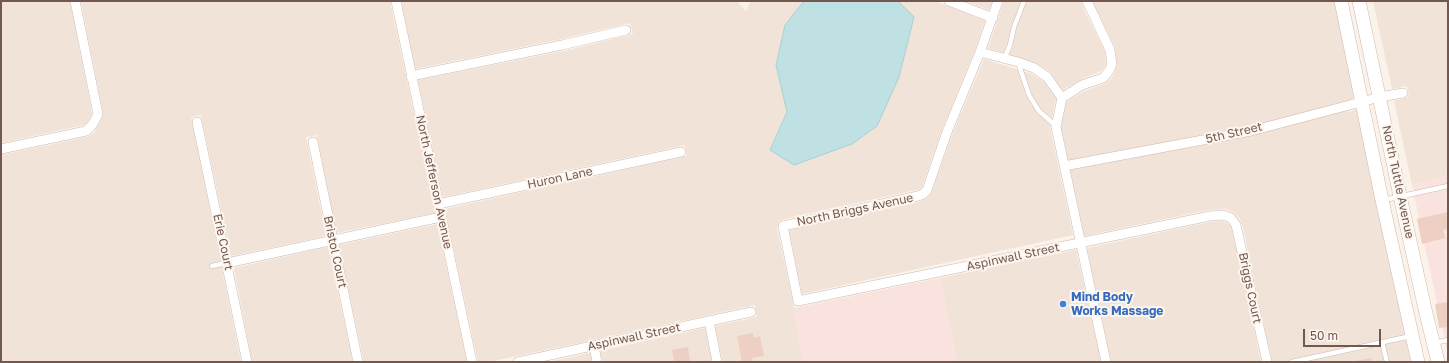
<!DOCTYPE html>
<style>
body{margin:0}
#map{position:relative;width:1449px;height:363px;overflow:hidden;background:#fbf2e9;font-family:"Golos Text",sans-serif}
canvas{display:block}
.frame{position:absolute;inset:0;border:2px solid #73584f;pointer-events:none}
.scale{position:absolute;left:1303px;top:329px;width:78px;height:18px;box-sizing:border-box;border:2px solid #73584f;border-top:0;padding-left:5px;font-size:12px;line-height:14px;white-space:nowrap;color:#73584f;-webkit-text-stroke:3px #fdf6ef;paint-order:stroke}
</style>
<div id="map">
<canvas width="1449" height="363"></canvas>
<div class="frame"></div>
<div class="scale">50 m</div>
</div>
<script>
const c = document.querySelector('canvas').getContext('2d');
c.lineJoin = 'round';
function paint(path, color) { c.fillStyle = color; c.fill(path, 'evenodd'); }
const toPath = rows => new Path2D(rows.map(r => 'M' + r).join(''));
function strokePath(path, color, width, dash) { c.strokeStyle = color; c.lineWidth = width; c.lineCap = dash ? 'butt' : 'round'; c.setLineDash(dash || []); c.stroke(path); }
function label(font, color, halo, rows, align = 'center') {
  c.font = font + ' "Golos Text",sans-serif'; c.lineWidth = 4; c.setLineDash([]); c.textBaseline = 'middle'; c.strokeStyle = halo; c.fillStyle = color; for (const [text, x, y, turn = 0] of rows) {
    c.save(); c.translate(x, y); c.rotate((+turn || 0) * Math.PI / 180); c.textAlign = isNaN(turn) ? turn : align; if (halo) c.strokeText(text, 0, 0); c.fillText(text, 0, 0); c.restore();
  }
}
paint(toPath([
 [1,1,70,1,92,113,87,123,84,125,1,143],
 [81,1,390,1,435,213,336,233,317,135,306,137,326,236,231,256,201,115,191,117,241,362,1,362,1,155,87,137,95,132,102,117,103,113],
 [401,1,737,1,746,11,751,1,804,1,785,25,776,65,787,112,770,150,914,17,898,1,935,1,985,21,975,49,942,130,922,186,920,189,784,219,779,221,777,228,792,298,803,362,723,362,715,326,757,317,755,305,593,340,488,362,478,362,445,209,687,156,685,145,443,197,418,80,564,51,633,34,630,23,561,39,415,69],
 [966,1,993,1,989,10],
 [1004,1,1081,1,1085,12,1105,52,1106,63,1103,70,1080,80,1063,90,1051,73,1035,63,988,48],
 [1092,1,1335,1,1355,98,1346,101,1349,112,1358,109,1413,362,1272,362,1243,228,1240,219,1235,213,1226,209,1208,210,1084,236,1061,127,1066,102,1085,91,1106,83,1110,80,1114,75,1117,64,1115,47],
 [1373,1,1448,1,1448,175,1412,185,1394,101,1409,97,1407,86,1392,89],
 [984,59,1032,74,1043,81,1056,99,1050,128,1073,235,802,294,789,230,920,202,927,198,932,192,952,135],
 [1222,221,1230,225,1232,230,1261,362,1111,362,1087,248,1210,222],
 [437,224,467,362,364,362,339,245],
 [328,247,353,362,252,362,234,268],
 [1076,250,1101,362,957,362,940,278],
 [705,328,712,362,603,362,600,351],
 [590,353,592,362,548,362]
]), '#f2e3d8');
paint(toPath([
 [1448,175,1448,355,1412,185],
 [940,278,957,362,803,362,791,298,794,308]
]), '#fae3de');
const water = toPath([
 [804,1,898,1,914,17,899,77,877,126,852,144,794,165,770,150,787,112,776,65,785,25,804,1]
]);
paint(water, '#bfe1e3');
strokePath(water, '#a6d1d3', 1);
paint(toPath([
 [1448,212,1448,229,1443,230,1445,238,1422,244,1417,219],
 [1448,302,1448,327,1439,328,1435,304],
 [753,333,754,338,760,336,764,356,752,358,753,362,742,362,737,336],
 [688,347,690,362,674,362,672,350],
 [1371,358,1372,362,1355,362,1355,361]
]), '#edd0c3');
const lane = toPath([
 [1004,59,1010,45,1014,27,1024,1],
 [1018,62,1029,95,1039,111,1056,126],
 [1384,200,1448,186],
 [212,266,226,263],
 [1382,342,1387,362],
 [1434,343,1448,340],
 [1292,362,1411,336]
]);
const street = toPath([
 [396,1,472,362],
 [949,1,993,18],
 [998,1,980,52,947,132,927,190,923,194,918,196,783,226,798,301,1210,216,1223,215,1231,218,1236,225,1267,362],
 [980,52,1018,62,1034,68,1047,77,1062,98,1056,127,1106,362],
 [411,76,562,45,626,30],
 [1062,98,1082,85,1103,78,1109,71,1112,64,1110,50,1087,1],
 [197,122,247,362],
 [313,142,358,362],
 [1,149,86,131,93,124,98,114,75,1],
 [1064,166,1251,131,1380,97,1403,93],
 [438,204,681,152],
 [227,263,441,217],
 [709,321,717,362],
 [594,346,597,362],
 [518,362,751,312]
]);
const secondary = toPath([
 [1341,1,1382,200,1418,362],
 [1359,1,1400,196,1425,309,1438,362]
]);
strokePath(lane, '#ccb9b0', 5.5);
strokePath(street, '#ccb9b0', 10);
strokePath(secondary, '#d0bbb1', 14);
strokePath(lane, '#fff', 4.5);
strokePath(street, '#fff', 9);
strokePath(secondary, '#fff', 13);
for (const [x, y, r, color] of [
 [1063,304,4,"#3f7fe0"]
]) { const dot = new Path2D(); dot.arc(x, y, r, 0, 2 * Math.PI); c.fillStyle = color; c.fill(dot); strokePath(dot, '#fdf6ef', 1.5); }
label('12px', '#73584f', '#fdf6ef', [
 ["5th Street",1234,133,-13],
 ["Huron Lane",560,178,-12],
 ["North Jefferson Avenue",434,182,78],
 ["North Tuttle Avenue",1398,182,78],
 ["North Briggs Avenue",855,210,-12],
 ["Erie Court",223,242,78],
 ["Bristol Court",335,252,78],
 ["Aspinwall Street",1013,257,-12],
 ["Briggs Court",1250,288,78],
 ["Aspinwall Street",634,337,-12]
]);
label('bold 12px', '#366cbe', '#fdf6ef', [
 ["Mind Body",1071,297],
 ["Works Massage",1071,311]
], 'left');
</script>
